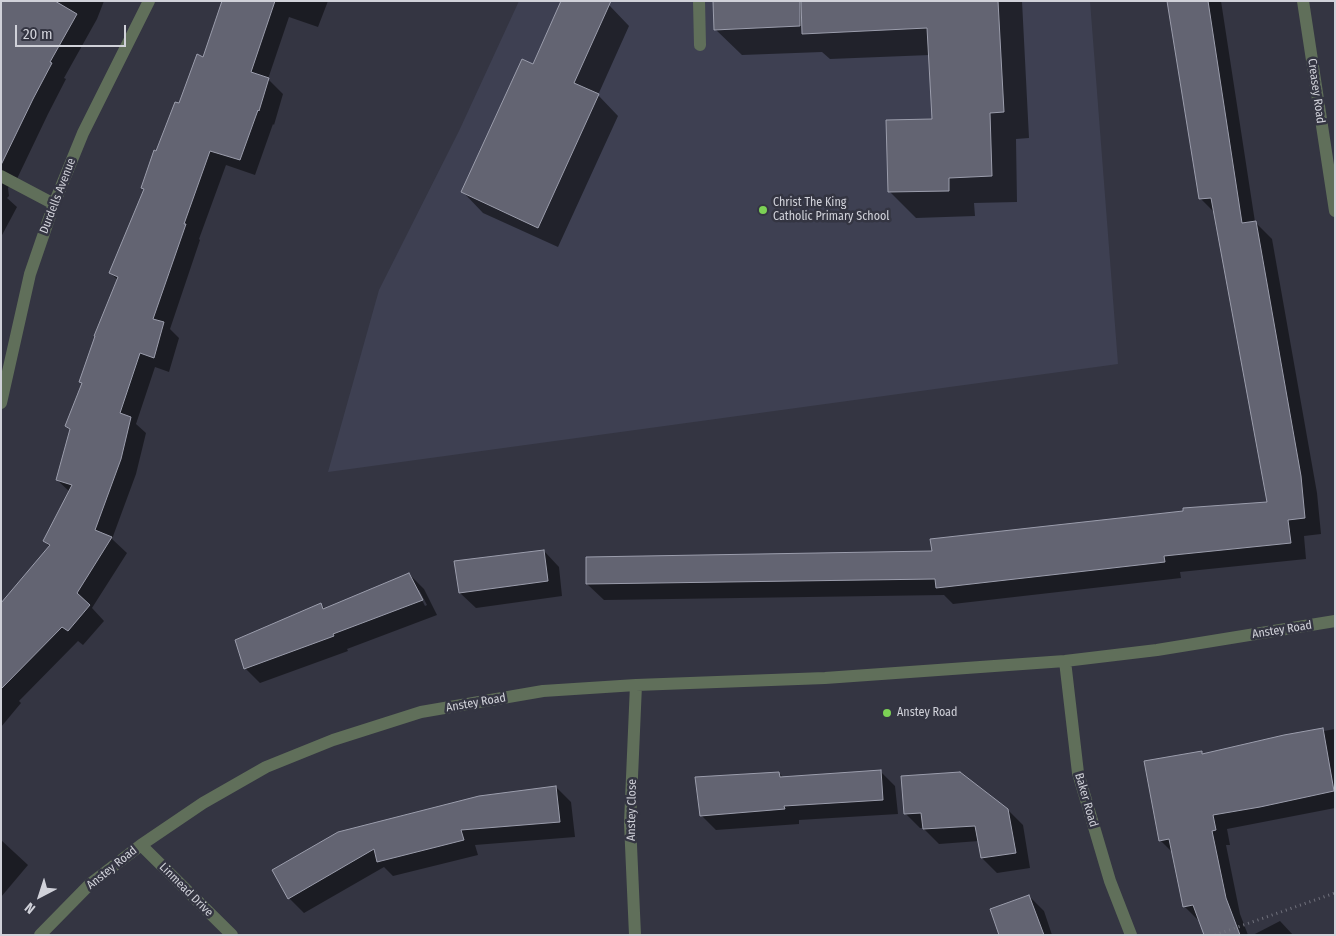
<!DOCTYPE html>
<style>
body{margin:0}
#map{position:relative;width:1336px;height:936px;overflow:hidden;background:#343542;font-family:"Fira Sans Condensed",sans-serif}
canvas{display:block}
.frame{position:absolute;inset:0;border:2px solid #d0d1d9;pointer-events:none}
.north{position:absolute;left:15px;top:871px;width:50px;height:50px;-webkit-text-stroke:4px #343542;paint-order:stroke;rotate:220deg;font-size:14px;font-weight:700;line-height:20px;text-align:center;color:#d0d1d9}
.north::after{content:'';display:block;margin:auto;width:18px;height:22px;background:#d0d1d9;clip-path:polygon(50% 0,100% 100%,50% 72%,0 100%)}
.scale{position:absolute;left:15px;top:25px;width:111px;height:22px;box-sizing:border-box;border:2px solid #d0d1d9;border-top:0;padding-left:6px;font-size:15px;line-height:18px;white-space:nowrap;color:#d0d1d9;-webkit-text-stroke:4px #343542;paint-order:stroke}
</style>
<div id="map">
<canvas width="1336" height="936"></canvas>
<div class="frame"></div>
<div class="north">N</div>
<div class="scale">20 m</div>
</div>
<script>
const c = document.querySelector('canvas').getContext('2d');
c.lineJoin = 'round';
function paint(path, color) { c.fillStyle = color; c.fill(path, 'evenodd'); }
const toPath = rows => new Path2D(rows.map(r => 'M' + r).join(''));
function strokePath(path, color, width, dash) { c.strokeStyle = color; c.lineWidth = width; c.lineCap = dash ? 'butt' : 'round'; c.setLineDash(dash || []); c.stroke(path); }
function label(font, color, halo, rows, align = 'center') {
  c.font = font + ' "Fira Sans Condensed",sans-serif'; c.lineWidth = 5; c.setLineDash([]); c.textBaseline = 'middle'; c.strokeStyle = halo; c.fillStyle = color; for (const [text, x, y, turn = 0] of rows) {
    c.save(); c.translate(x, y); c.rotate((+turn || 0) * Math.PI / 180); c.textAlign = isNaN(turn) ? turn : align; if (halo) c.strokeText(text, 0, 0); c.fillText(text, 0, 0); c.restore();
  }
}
paint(toPath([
 [519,1,1090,1,1118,364,328,472,379,290,459,131]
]), '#3e4052');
paint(toPath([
 [5,1,104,1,97,19,64,78,66,79,48,114,15,183,11,184,8,188,9,196,7,198,17,207,1,237,1,27],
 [227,1,328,1,318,27,289,17,268,79,283,94,274,125,273,124,255,175,226,165,199,239,200,240,170,329,179,338,169,372,155,367,136,424,146,433,136,474,112,539,127,553,92,608,104,621,83,645,78,641,19,701,21,703,1,727,1,605,50,547,44,541,70,492,57,480,71,431,66,426,83,384,80,381,118,280,110,273,145,190,142,188,157,152,179,105,204,58],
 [714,1,1022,1,1029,138,1016,139,1017,202,974,203,975,216,916,218,890,192,933,120,930,55,830,59,822,52,742,55,715,29],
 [1169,1,1221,1,1255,222,1272,239,1317,493,1321,534,1304,536,1306,559,1180,572,1181,578,953,604,944,595,604,600,587,584,933,552,1268,503,1215,213,1201,199],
 [609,5,629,26,598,95,618,116,558,247,483,213,463,192],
 [544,551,559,567,562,596,476,608,460,593],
 [409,574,424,589,437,615,347,649,348,651,260,683,245,668,321,604,325,609],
 [417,590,419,590,427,605,425,606],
 [1335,729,1335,808,1227,829,1230,845,1226,845,1240,914,1248,935,1206,935,1200,921,1199,921,1184,906,1173,853,1160,840,1201,752,1204,755,1322,730,1324,731],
 [880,771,895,786,898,814,799,820,799,824,716,830,701,815,779,773,784,778],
 [556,787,571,802,575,837,475,845,478,855,393,876,384,867,304,913,289,898,338,833],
 [1008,810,1023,825,1030,868,997,873,982,858,979,841,939,844,923,828,920,828,905,813],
 [1,840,28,865,1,897],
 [1029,896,1044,911,1052,935,1000,935],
 [1280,921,1293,935,1253,935]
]), '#0007');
const building = toPath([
 [1,1,55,1,77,14,50,62,52,63,33,99,1,165,1,1],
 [222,1,275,1,251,72,269,78,259,111,258,110,240,160,210,151,184,224,186,224,153,319,164,322,154,358,140,353,120,413,131,417,121,459,95,530,112,537,77,593,90,605,68,631,62,627,1,689,1,603,50,545,43,541,72,485,56,480,70,429,65,426,82,383,79,382,95,336,94,336,118,277,109,273,144,189,141,188,154,150,156,151,175,102,179,103,197,54,203,57,222,1],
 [561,1,611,1,574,83,599,94,538,228,461,192,522,59,533,64,561,1],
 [713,1,800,1,800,26,714,30,713,1],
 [801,1,998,1,1004,112,990,113,992,176,949,178,949,191,888,192,886,120,932,119,927,28,802,34,801,1],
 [1167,1,1208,1,1242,223,1256,221,1301,476,1305,518,1288,520,1291,543,1164,556,1165,562,936,588,935,579,586,584,586,557,932,551,930,539,1183,511,1183,508,1267,502,1211,198,1199,199,1167,1],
 [544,550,548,581,459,593,454,561,544,550],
 [409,573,423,600,333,634,334,636,244,669,235,640,321,603,323,609,409,573],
 [1323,728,1334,791,1260,807,1213,815,1216,830,1212,831,1226,898,1240,935,1204,935,1193,905,1183,907,1169,839,1159,841,1144,761,1202,751,1202,754,1284,735,1323,728],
 [881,770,883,800,784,806,785,809,700,816,695,777,779,772,780,777,881,770],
 [960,772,1008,809,1016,853,981,858,975,826,923,829,921,813,904,814,901,776,960,772],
 [556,786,560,822,461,830,464,840,377,862,374,849,288,899,272,870,338,832,479,796,556,786],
 [1029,895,1044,935,999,935,990,909,1029,895]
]);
paint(building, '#636472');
strokePath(building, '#9b9dac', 1);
strokePath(toPath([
 [1215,935,1335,893]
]), '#70717c', 3, [1, 4]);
strokePath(toPath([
 [699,1,700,45],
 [1303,1,1335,211],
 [1,176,54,204],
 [1,403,30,274,54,204,83,133,149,1],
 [1065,661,1078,773,1110,881,1131,935],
 [141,845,232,935],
 [40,935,90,884,141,845,203,803,266,767,333,740,421,712,543,691,636,685,825,678,1065,661,1157,650,1335,621],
 [635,935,630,823,636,685]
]), '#606f5a', 12);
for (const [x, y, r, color] of [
 [763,210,5,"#7cd155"],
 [887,713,5,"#7cd155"]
]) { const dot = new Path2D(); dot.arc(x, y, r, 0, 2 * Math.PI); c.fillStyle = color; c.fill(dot); strokePath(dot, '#343542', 2); }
label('12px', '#d0d1d9', '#343542', [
 ["Creasey Road",1316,91,82],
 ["Durdells Avenue",58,196,-69],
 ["Anstey Road",1282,630,-9],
 ["Anstey Road",476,703,-10],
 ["Baker Road",1086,800,74],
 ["Anstey Close",632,810,-89],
 ["Anstey Road",112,868,-39],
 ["Linmead Drive",186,890,45]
]);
label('12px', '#d0d1d9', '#343542', [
 ["Christ The King",773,203],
 ["Catholic Primary School",773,217],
 ["Anstey Road",897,713]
], 'left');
</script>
